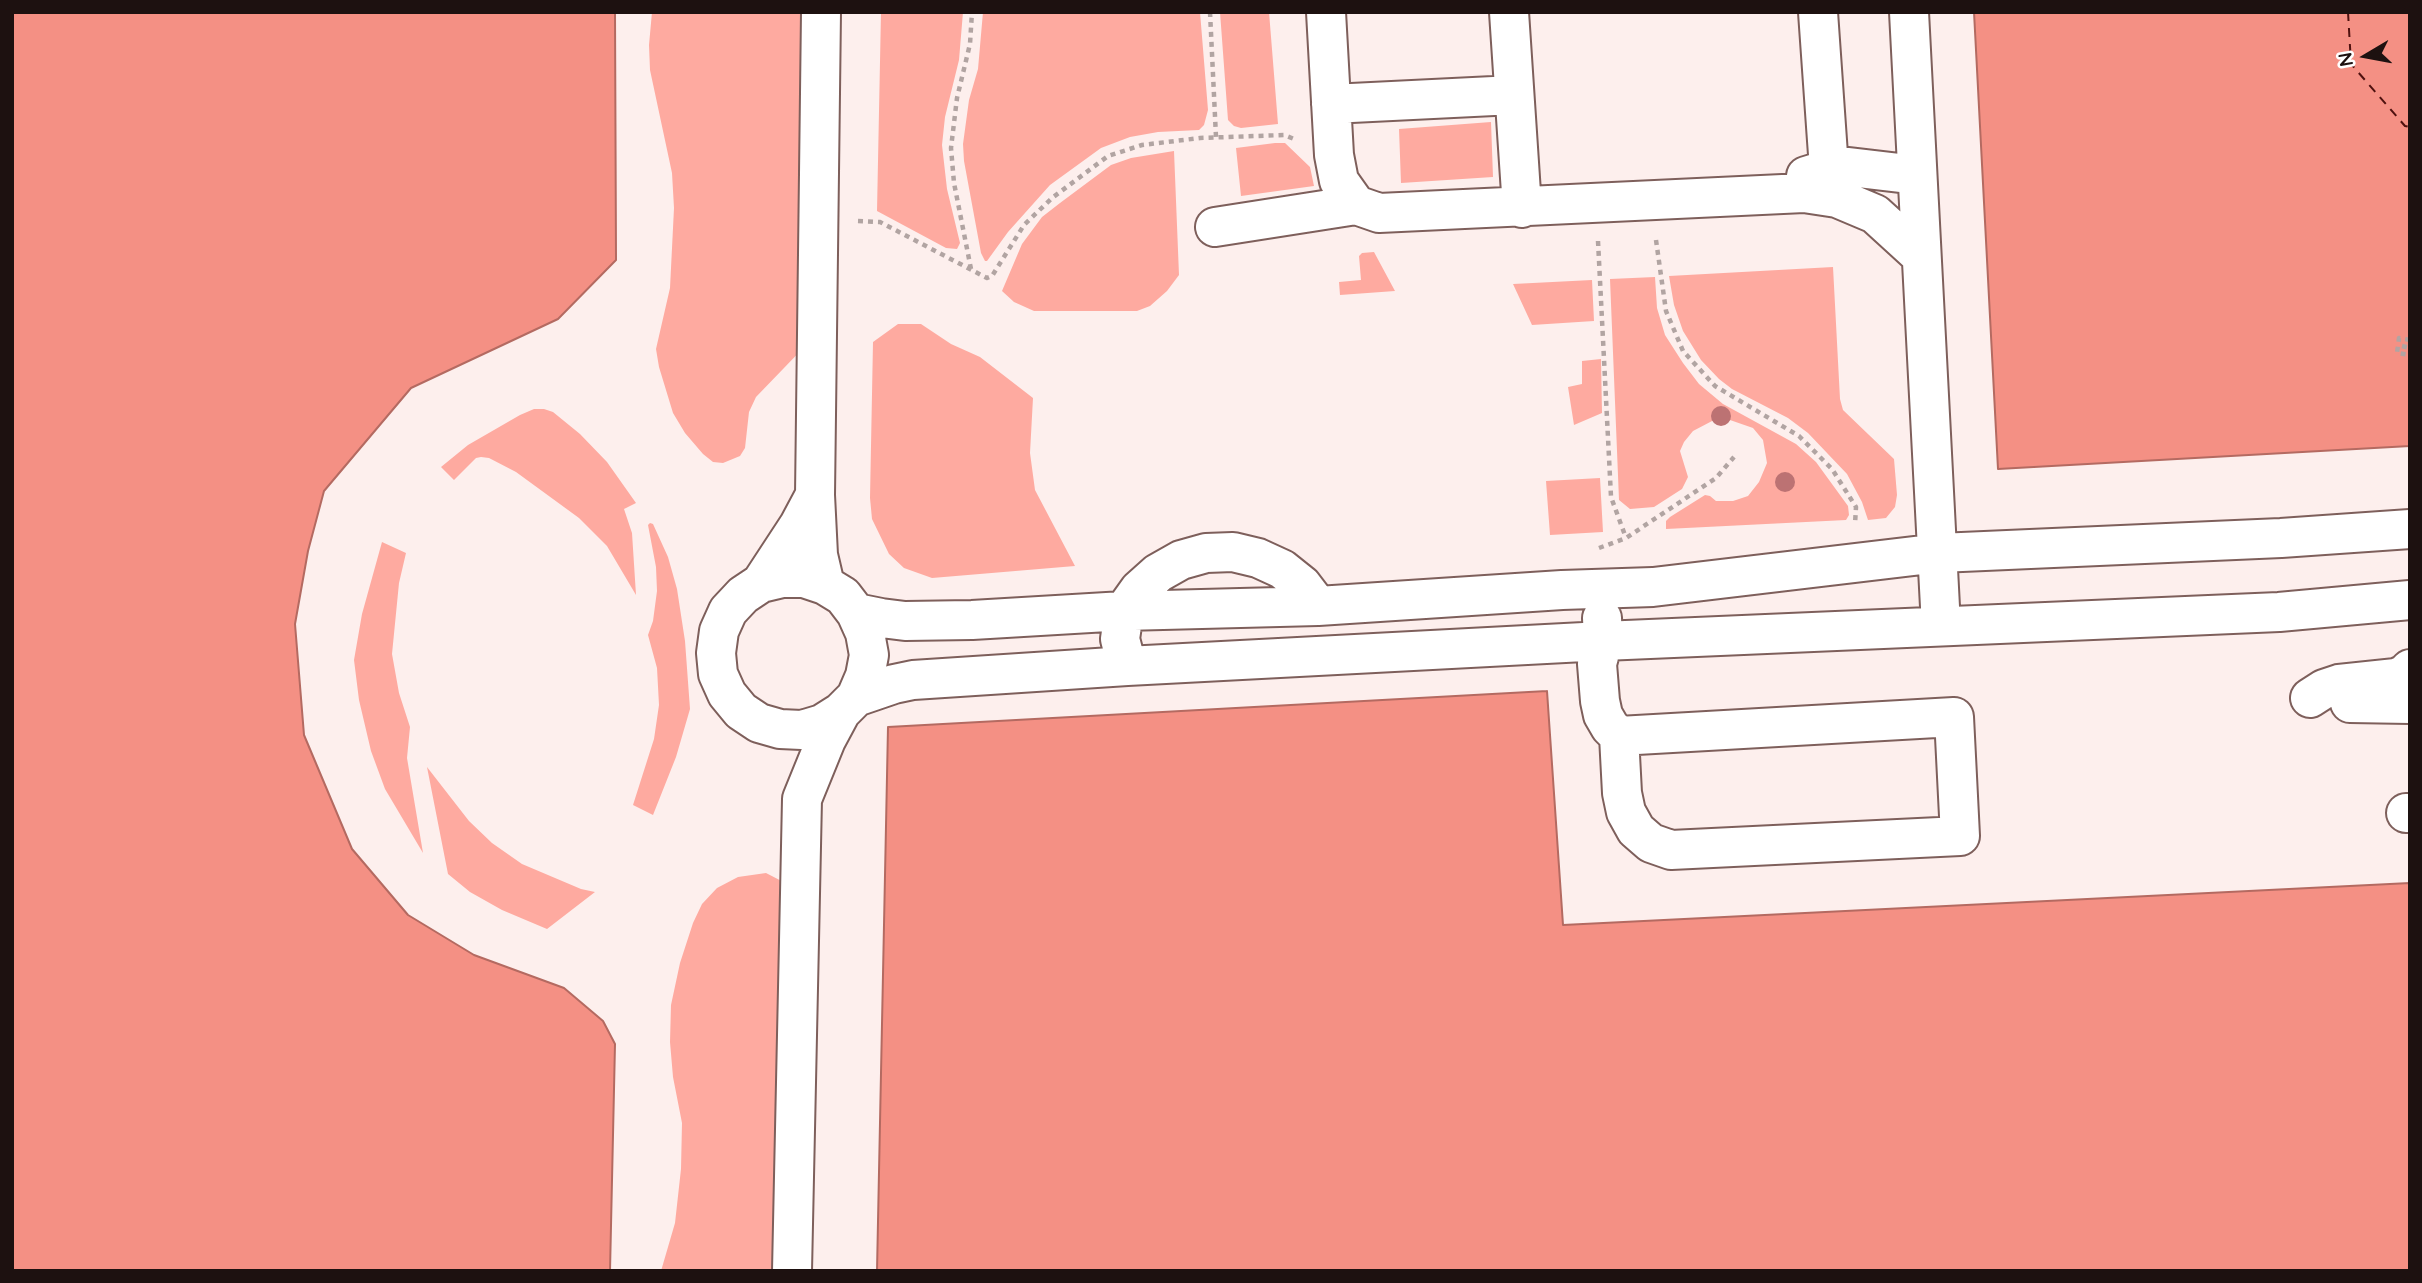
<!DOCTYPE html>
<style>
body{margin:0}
#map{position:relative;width:2422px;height:1283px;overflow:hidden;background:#fdefed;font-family:Quicksand,sans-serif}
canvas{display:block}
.frame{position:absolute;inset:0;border:14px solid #1d1110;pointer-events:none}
.north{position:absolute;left:2331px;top:21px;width:70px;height:70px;-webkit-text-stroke:5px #fff;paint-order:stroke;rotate:260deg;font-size:19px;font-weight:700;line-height:28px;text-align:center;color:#1d1110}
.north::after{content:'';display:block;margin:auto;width:24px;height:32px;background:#1d1110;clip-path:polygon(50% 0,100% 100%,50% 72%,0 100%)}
</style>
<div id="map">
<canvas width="2422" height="1283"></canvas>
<div class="frame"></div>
<div class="north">N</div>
</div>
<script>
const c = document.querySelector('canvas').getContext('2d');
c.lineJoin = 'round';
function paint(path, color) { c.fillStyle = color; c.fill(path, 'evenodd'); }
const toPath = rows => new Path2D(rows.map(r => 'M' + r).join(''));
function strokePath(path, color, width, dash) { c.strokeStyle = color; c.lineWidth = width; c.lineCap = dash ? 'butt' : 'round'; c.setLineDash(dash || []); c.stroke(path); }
paint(toPath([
 [652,12,818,12,811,340,756,397,749,412,745,448,740,456,723,463,713,462,703,454,685,433,673,413,659,367,656,349,670,288,674,208,672,173,650,70,649,45],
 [881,12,963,12,959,60,945,117,942,145,947,189,960,243,957,249,946,248,877,211],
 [983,12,1200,12,1208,110,1204,125,1199,130,1158,132,1130,137,1101,148,1050,185,1008,232,987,261,985,261,981,253,964,161,963,144,969,100,978,69],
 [1220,12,1269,12,1278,124,1241,128,1234,126,1228,120],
 [1491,122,1493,177,1401,183,1399,129],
 [1275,143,1285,143,1310,167,1314,186,1241,196,1236,148],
 [1174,151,1179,275,1167,291,1150,306,1137,311,1034,311,1014,302,1002,291,1022,244,1042,217,1060,203,1111,165,1131,158],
 [1374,252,1395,291,1340,295,1339,282,1361,280,1359,256,1362,253],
 [1833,267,1840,399,1843,410,1894,459,1897,495,1895,507,1886,518,1868,520,1862,502,1847,474,1808,433,1788,418,1732,389,1719,379,1701,360,1683,331,1674,305,1669,276],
 [1655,277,1657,308,1665,335,1683,363,1699,384,1723,404,1796,444,1816,462,1848,506,1849,515,1846,520,1666,529,1666,521,1670,517,1705,495,1710,496,1716,501,1733,501,1748,496,1759,482,1767,463,1763,440,1753,428,1730,420,1714,420,1693,431,1684,442,1680,451,1688,477,1682,489,1654,507,1630,509,1619,500,1610,279],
 [1592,280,1594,321,1532,325,1513,284],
 [898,324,921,324,951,344,980,357,1033,398,1030,453,1035,490,1075,566,932,578,904,568,889,554,872,519,870,498,873,342],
 [1601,359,1602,413,1574,425,1568,387,1582,384,1582,361],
 [534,409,544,409,553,412,580,434,607,462,636,503,624,509,632,533,636,595,607,546,579,518,516,472,489,458,481,457,476,458,454,480,441,467,468,445,520,415],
 [1600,478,1603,532,1550,535,1546,481],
 [650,523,653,524,668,557,677,589,685,641,690,709,676,757,653,815,633,805,654,739,659,705,657,668,648,635,653,621,657,591,656,567,648,525],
 [382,542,406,553,399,583,392,654,399,693,410,727,407,758,423,853,385,789,371,751,359,700,354,660,362,614],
 [427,767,469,821,492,843,522,864,581,889,595,892,547,929,502,910,470,892,448,874],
 [766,873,795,888,784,1271,661,1271,675,1223,681,1169,682,1123,673,1077,670,1042,671,1005,680,963,693,923,702,904,717,888,738,877]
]), '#feaaa0');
const water = toPath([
 [12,12,615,12,616,260,558,319,411,388,324,491,308,551,295,624,304,735,352,849,408,915,474,955,564,988,603,1021,615,1044,610,1271,12,1271,12,12],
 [1974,12,2410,12,2410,446,1998,469,1974,12],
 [1547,691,1563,925,2410,883,2410,1271,877,1271,888,727,1547,691]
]);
paint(water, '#f49084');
strokePath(water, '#b46a61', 2);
strokePath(toPath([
 [2348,12,2351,64,2405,126,2410,127]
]), '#4f110f', 2, [9, 7]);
const minor = toPath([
 [821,12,815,495,818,555,825,585],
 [1326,12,1334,155,1339,181,1356,205,1379,213,1804,193,1837,198,1875,214,1921,256],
 [1509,12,1522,208],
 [1818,12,1829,169],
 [1909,12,1941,626],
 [1331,104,1514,95],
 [1806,176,1829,169,1849,167,1917,175],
 [1215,227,1356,205],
 [761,583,799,525,815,495],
 [856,613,865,633,869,655,865,676,856,697,841,712,822,724,802,730,780,729,759,723,741,711,727,694,718,674,716,653,719,631,728,611,743,595,761,583,782,578,804,578,825,585,843,596,856,613,881,618,905,621,972,620,1124,611,1318,606,1562,590,1653,587,1939,553,2281,538,2410,529],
 [1602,618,1603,641,1597,664,1600,701,1603,715,1610,727,1619,736],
 [1127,666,1120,639,1124,611,1139,590,1158,573,1181,560,1206,553,1233,552,1258,558,1282,569,1302,585,1318,606],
 [856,697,894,684,913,680,1127,666,1603,641,2279,612,2410,600],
 [2310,698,2324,689,2339,684,2396,678,2405,674,2410,669],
 [2350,703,2410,704],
 [1954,717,1960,836,1671,850,1651,843,1636,830,1626,812,1622,793,1619,736,1954,717],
 [2406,813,2410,813],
 [792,1271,802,799,826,740,841,712]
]);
strokePath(minor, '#7e5f5b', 42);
strokePath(toPath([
 [1210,12,1216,137],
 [858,221,880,222,987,278,992,276,1024,225,1052,198,1108,156,1142,145,1200,138,1284,135,1294,139],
 [1656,240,1666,311,1683,351,1715,386,1799,436,1832,469,1856,507,1855,524],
 [1598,241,1611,497,1626,538],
 [971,269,954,183,951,148,957,98,970,44,972,12],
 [2410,340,2399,338,2397,353,2410,355],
 [2402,346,2410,348],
 [1599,548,1626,538,1716,478,1734,457]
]), '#b1a4a2', 4.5, [5, 5]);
strokePath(minor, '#fff', 38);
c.fillStyle = '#bc7273';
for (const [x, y] of [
 [1721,416],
 [1785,482]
]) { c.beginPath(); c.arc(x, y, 10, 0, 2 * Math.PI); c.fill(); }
</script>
